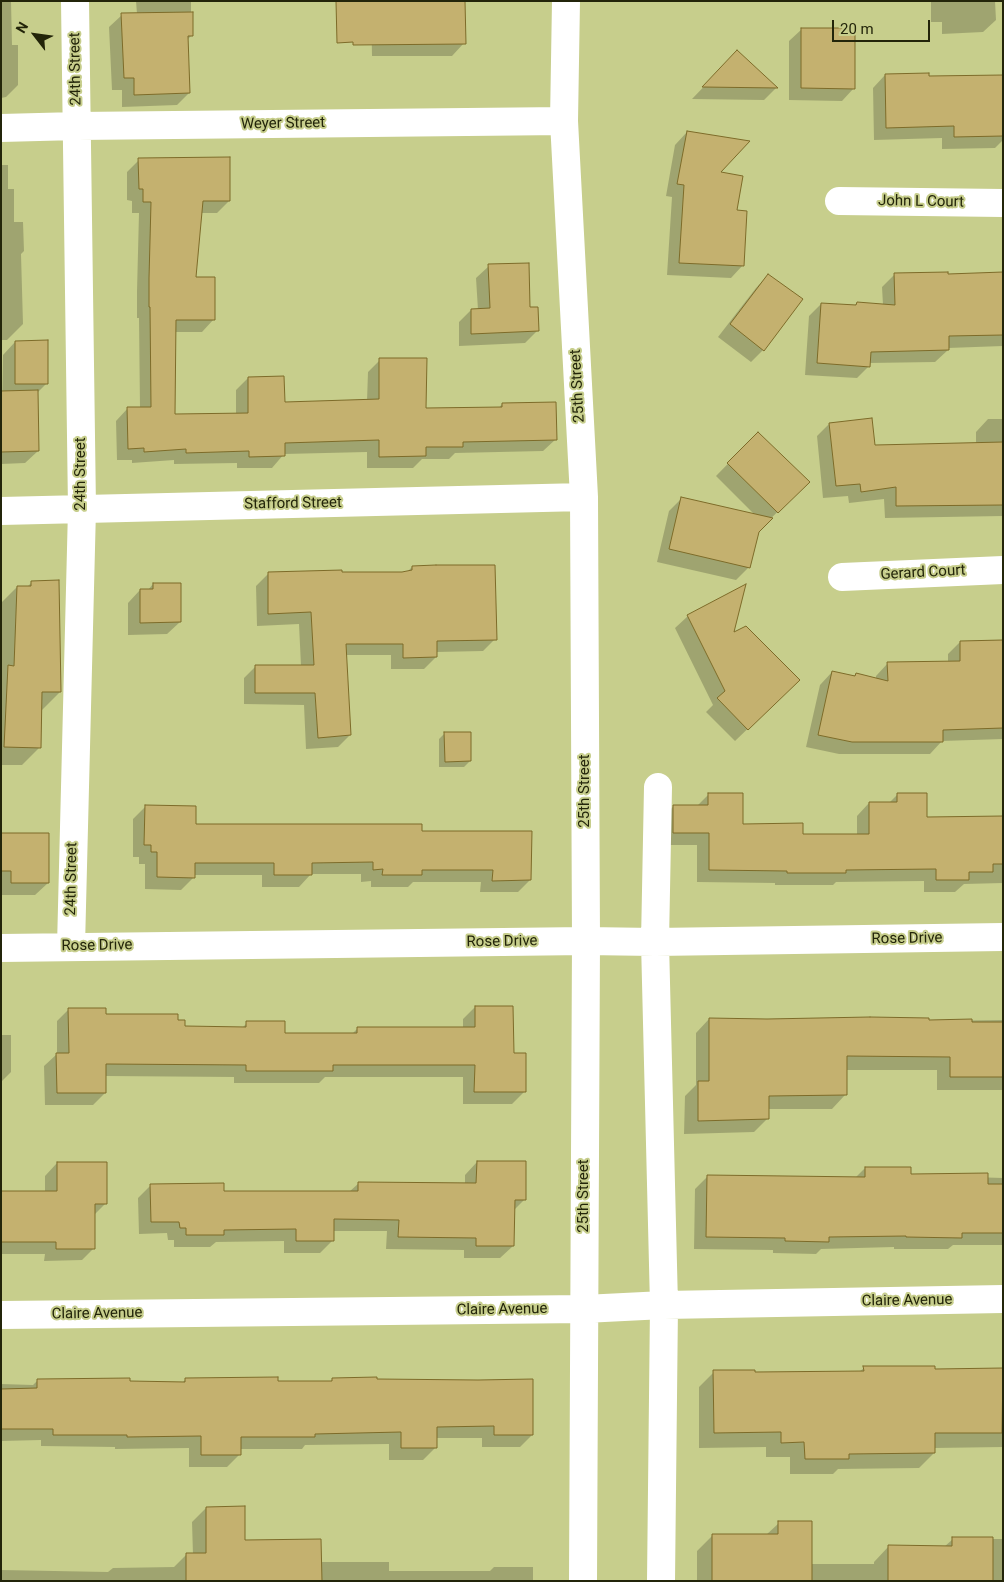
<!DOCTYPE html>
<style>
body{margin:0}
#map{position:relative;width:1004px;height:1582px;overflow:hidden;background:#c7ce8c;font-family:Roboto,sans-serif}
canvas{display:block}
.frame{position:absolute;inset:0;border:2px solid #23250a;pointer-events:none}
.north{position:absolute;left:10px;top:10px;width:50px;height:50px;-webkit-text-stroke:4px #c7ce8c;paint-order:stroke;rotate:300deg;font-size:14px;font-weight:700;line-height:20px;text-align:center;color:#23250a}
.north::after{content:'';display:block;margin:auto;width:18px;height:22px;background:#23250a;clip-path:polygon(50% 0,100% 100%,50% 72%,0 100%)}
.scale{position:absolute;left:832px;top:20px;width:98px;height:22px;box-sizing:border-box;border:2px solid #23250a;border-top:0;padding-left:6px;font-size:15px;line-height:18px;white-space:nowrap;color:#23250a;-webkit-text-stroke:4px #c7ce8c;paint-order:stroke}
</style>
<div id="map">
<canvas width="1004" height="1582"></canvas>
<div class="frame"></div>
<div class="north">N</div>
<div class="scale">20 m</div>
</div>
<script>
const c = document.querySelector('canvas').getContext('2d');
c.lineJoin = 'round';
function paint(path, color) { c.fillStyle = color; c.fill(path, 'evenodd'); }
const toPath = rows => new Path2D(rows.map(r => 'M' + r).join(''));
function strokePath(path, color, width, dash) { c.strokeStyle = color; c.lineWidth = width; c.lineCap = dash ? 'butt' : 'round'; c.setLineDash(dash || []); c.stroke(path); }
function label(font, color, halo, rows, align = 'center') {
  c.font = font + ' Roboto,sans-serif'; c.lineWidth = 4; c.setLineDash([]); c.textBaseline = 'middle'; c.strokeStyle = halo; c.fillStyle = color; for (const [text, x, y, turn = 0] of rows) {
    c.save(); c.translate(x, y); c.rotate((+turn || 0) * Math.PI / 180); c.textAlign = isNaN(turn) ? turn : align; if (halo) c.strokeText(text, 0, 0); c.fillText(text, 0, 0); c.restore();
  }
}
paint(toPath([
 [1,1,11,1,12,45,18,45,18,85,6,97,1,98],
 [136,1,191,1,191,36,187,40,189,93,177,105,122,107,122,90,112,90,109,27,122,15,137,14],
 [371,1,464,43,452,56,372,56],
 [931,1,995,1,996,20,983,32,942,34,942,22,931,22],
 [802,29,854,88,842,101,789,100,789,41],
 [737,52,776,88,764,100,692,99],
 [885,75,927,77,1003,76,1003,140,995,148,942,149,942,138,874,140,873,88],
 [687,132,719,173,736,212,743,265,731,278,667,275,672,197,666,196,675,145],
 [139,160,229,201,217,213,201,213,195,278,214,319,202,332,174,332,174,416,236,415,236,390,248,378,283,403,367,401,368,372,380,360,425,409,498,409,502,404,556,439,543,451,455,453,449,459,422,459,413,468,367,468,367,452,284,454,272,468,237,468,237,463,174,464,174,460,132,463,132,460,117,460,116,421,128,408,140,408,139,318,137,318,137,291,139,213,132,213,132,201,127,200,127,172],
 [1,165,8,165,8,189,14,189,14,222,23,222,24,251,21,254,23,324,7,340,1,340],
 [489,266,529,308,537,331,525,343,459,346,459,322,471,310,478,310,476,278],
 [895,274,947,275,1003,274,1003,346,948,348,948,350,935,362,869,363,869,366,857,378,805,375,809,316,821,304,854,306,857,303,883,305,882,287],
 [768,275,763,350,751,362,718,337,756,288],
 [15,342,47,383,37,393,38,451,25,463,1,464,3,355],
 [988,419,1003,419,1003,516,885,518,884,499,849,503,848,496,823,498,817,436,829,424,874,446,976,444,976,432],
 [758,433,808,482,759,530,749,567,736,580,657,562,669,511,682,498,755,515,716,476],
 [412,567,495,639,483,651,436,652,436,657,424,669,391,669,391,655,345,655,350,735,338,747,306,749,304,705,244,704,244,678,256,666,301,666,299,624,257,626,256,586,268,574,407,572],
 [32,582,60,692,42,710,40,747,22,765,1,765,1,603,17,587,27,587],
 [153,584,180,622,167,634,128,635,128,603,140,590,148,590],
 [688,616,733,634,786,692,735,741,706,712,713,705,675,628],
 [1003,641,1003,739,942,741,930,754,839,754,806,747,820,685,832,672,853,677,856,674,876,679,876,676,888,663,948,662,948,654,960,642],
 [445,733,470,761,464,767,439,767,439,739],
 [709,794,742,825,802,835,857,835,857,816,869,803,889,803,897,795,926,818,1003,818,1003,883,964,884,955,892,924,892,924,881,836,882,833,885,775,885,775,883,697,882,697,845,661,845,661,818,674,806,697,806],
 [145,807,195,826,421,832,530,880,518,892,480,892,481,882,413,882,408,887,371,887,371,881,361,882,361,874,311,874,299,887,262,887,262,875,194,875,194,877,181,890,145,889,145,864,139,864,139,857,133,857,133,819],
 [1,834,48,883,35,895,1,895],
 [475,1007,512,1054,524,1092,512,1104,463,1104,463,1077,325,1077,319,1083,234,1083,234,1077,105,1076,105,1093,93,1105,45,1105,44,1066,57,1054,57,1021,69,1009,105,1015,176,1021,183,1027,242,1028,247,1023,284,1035,352,1034,358,1028,463,1028,463,1019],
 [709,1019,928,1021,1003,1020,1003,1090,937,1090,937,1070,845,1070,845,1095,832,1109,768,1109,768,1118,754,1132,684,1134,685,1096,696,1085,696,1033],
 [1,1035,11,1035,11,1072,1,1082],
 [477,1162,524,1200,513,1211,513,1246,500,1258,464,1258,464,1250,386,1249,387,1231,333,1231,332,1241,320,1253,284,1253,284,1241,216,1242,210,1247,174,1247,174,1240,168,1240,167,1233,139,1234,138,1198,150,1186,223,1193,349,1192,359,1183,465,1184,465,1175],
 [57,1163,106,1203,94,1215,94,1248,82,1260,44,1261,45,1254,1,1254,1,1193,45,1192,45,1176],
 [865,1168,909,1175,1003,1178,1003,1245,953,1245,948,1249,894,1249,894,1247,821,1249,816,1254,773,1253,773,1250,694,1249,695,1189,708,1176,855,1178],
 [864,1368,1003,1371,1003,1447,934,1448,934,1453,919,1468,838,1469,833,1474,790,1474,790,1457,766,1457,766,1447,699,1448,699,1387,714,1372,754,1373,859,1372],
 [186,1379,277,1382,330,1382,333,1379,532,1435,520,1447,482,1447,482,1438,435,1438,435,1448,423,1460,389,1460,389,1444,305,1445,302,1449,240,1449,240,1454,227,1467,189,1467,189,1448,115,1449,115,1447,41,1446,41,1440,1,1441,1,1384,33,1385,38,1380,182,1383],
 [206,1508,243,1541,320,1562,389,1562,389,1571,490,1571,494,1567,533,1567,533,1581,1,1581,1,1570,108,1572,113,1568,174,1567,186,1555,193,1555,192,1522],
 [779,1523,811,1564,874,1564,874,1562,889,1546,944,1547,953,1539,1003,1539,1003,1581,697,1581,697,1551,712,1536,766,1535]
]), '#0003');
const building = toPath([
 [336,1,465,1,466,44,353,45,353,42,337,43,336,1],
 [193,12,193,36,188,36,190,93,134,95,134,78,124,78,121,13,193,12],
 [801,28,855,28,855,89,801,88,801,28],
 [737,50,778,88,702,87,737,50],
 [929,73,929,76,1003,75,1003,136,954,137,954,126,886,128,885,74,929,73],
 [687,131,750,141,721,172,743,176,737,210,747,211,744,266,679,263,684,185,677,184,687,131],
 [230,157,230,201,203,201,196,277,215,277,215,320,176,320,175,414,248,413,248,377,284,376,285,402,379,399,379,358,427,358,426,408,502,407,502,403,556,402,557,440,463,442,463,447,426,447,426,456,379,457,379,440,285,443,285,456,249,457,249,451,186,453,186,449,144,452,144,448,128,449,127,407,151,407,150,307,149,307,149,278,151,202,143,202,143,189,139,189,138,158,230,157],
 [529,263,530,307,538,307,539,331,471,334,471,309,490,308,488,264,529,263],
 [948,272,948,274,1003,272,1003,335,949,336,949,350,871,352,870,367,817,363,821,303,856,305,857,302,895,305,894,273,948,272],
 [768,274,803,299,764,351,730,324,768,274],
 [48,340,48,384,15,384,15,341,48,340],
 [38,390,39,451,1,452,1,391,38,390],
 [872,418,875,445,1003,442,1003,505,896,506,896,487,861,492,860,484,836,486,829,423,872,418],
 [758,432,810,482,778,513,727,463,758,432],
 [681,497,773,518,759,532,750,568,669,549,681,497],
 [436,565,495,565,497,640,437,641,437,657,403,658,403,644,346,644,351,735,318,738,315,693,255,693,255,665,314,665,311,612,268,614,268,572,342,570,342,572,402,572,412,570,412,566,436,565],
 [59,580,61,692,42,692,41,748,4,747,8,665,14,666,17,586,31,586,31,581,59,580],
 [153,583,181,583,181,622,140,623,140,589,153,589,153,583],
 [746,584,734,632,746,626,800,680,748,730,717,698,725,691,687,615,746,584],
 [1003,640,1003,728,943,730,943,742,852,742,818,735,832,671,855,676,856,673,888,681,887,662,960,661,960,641,1003,640],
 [444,732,471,732,471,761,445,762,444,732],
 [708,793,743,793,743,824,803,823,803,834,869,834,869,802,897,802,897,793,927,793,927,817,1003,816,1003,864,993,864,993,872,969,872,969,880,936,880,936,869,846,870,846,873,787,873,787,871,709,870,709,833,673,833,673,805,708,805,708,793],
 [145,805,196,806,196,824,422,824,422,831,532,831,531,880,492,881,493,870,422,870,422,875,382,875,383,869,373,870,373,862,312,863,312,875,274,875,274,863,195,863,195,878,157,877,157,852,151,852,151,845,144,845,145,805],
 [1,833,49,833,49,883,11,883,11,871,1,871,1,833],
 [475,1006,513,1006,514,1053,526,1053,526,1092,474,1092,475,1065,333,1065,333,1071,246,1071,246,1065,106,1064,106,1093,57,1093,56,1053,69,1053,68,1008,106,1008,106,1014,178,1014,178,1020,185,1020,185,1026,246,1027,246,1021,285,1021,285,1033,357,1033,357,1027,475,1027,475,1006],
 [870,1017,929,1018,929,1020,972,1019,972,1022,1003,1022,1003,1077,950,1077,950,1057,847,1056,847,1095,769,1096,769,1119,698,1121,698,1081,709,1081,709,1018,767,1019,870,1017],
 [477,1161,526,1161,526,1200,515,1200,514,1246,476,1246,476,1238,398,1237,399,1220,334,1219,334,1241,296,1241,296,1229,224,1230,224,1235,186,1235,186,1228,180,1228,179,1222,151,1222,150,1184,224,1183,224,1191,358,1191,358,1182,476,1183,477,1161],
 [57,1162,107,1162,107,1204,95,1204,95,1249,56,1249,56,1242,1,1242,1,1191,57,1191,57,1162],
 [865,1167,911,1167,911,1174,988,1173,988,1184,1003,1184,1003,1233,962,1233,962,1238,906,1237,906,1236,829,1237,829,1242,785,1241,785,1238,706,1237,707,1175,865,1177,865,1167],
 [863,1366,935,1366,935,1369,1003,1368,1002,1433,935,1433,935,1453,849,1454,849,1459,805,1459,804,1442,781,1443,781,1432,714,1433,713,1370,755,1370,755,1372,864,1371,863,1366],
 [278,1377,278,1381,332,1381,332,1378,377,1377,377,1379,478,1380,533,1379,533,1435,494,1435,494,1426,437,1427,437,1448,401,1448,401,1432,315,1434,315,1437,241,1437,241,1455,201,1455,201,1436,127,1437,127,1435,53,1435,53,1429,1,1429,1,1389,37,1388,37,1379,130,1378,130,1381,185,1382,185,1378,278,1377],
 [245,1506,245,1540,321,1539,322,1581,186,1581,186,1553,206,1553,206,1507,245,1506],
 [778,1521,812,1521,812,1581,712,1581,712,1534,778,1534,778,1521],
 [952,1537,993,1537,993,1581,888,1581,888,1545,952,1546,952,1537]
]);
paint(building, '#c4b16f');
strokePath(building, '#7d6b29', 1);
strokePath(toPath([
 [566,1,564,121,584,497,586,941,583,1581],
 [1,128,77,126,564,121],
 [839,201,1003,203],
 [1,511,584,497],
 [842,577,1003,570],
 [658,787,655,942,664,1305,661,1581],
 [71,946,82,509,75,1],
 [1,948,586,941,655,942,1003,937],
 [1,1315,584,1309,664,1305,1003,1299]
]), '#fff', 28);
label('15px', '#23250a', '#c7ce8c', [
 ["24th Street",76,69,-91],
 ["Weyer Street",283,124,-1],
 ["John L Court",921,202,1],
 ["25th Street",578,386,-93],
 ["24th Street",81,474,-90],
 ["Stafford Street",293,504,-1],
 ["Gerard Court",923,573,-3],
 ["25th Street",585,791,-90],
 ["24th Street",72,879,-89],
 ["Rose Drive",907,939,-1],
 ["Rose Drive",502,942,-1],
 ["Rose Drive",97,946,-1],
 ["25th Street",584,1196,-90],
 ["Claire Avenue",907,1301,-1],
 ["Claire Avenue",502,1310,-1],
 ["Claire Avenue",97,1314,-1]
]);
</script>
